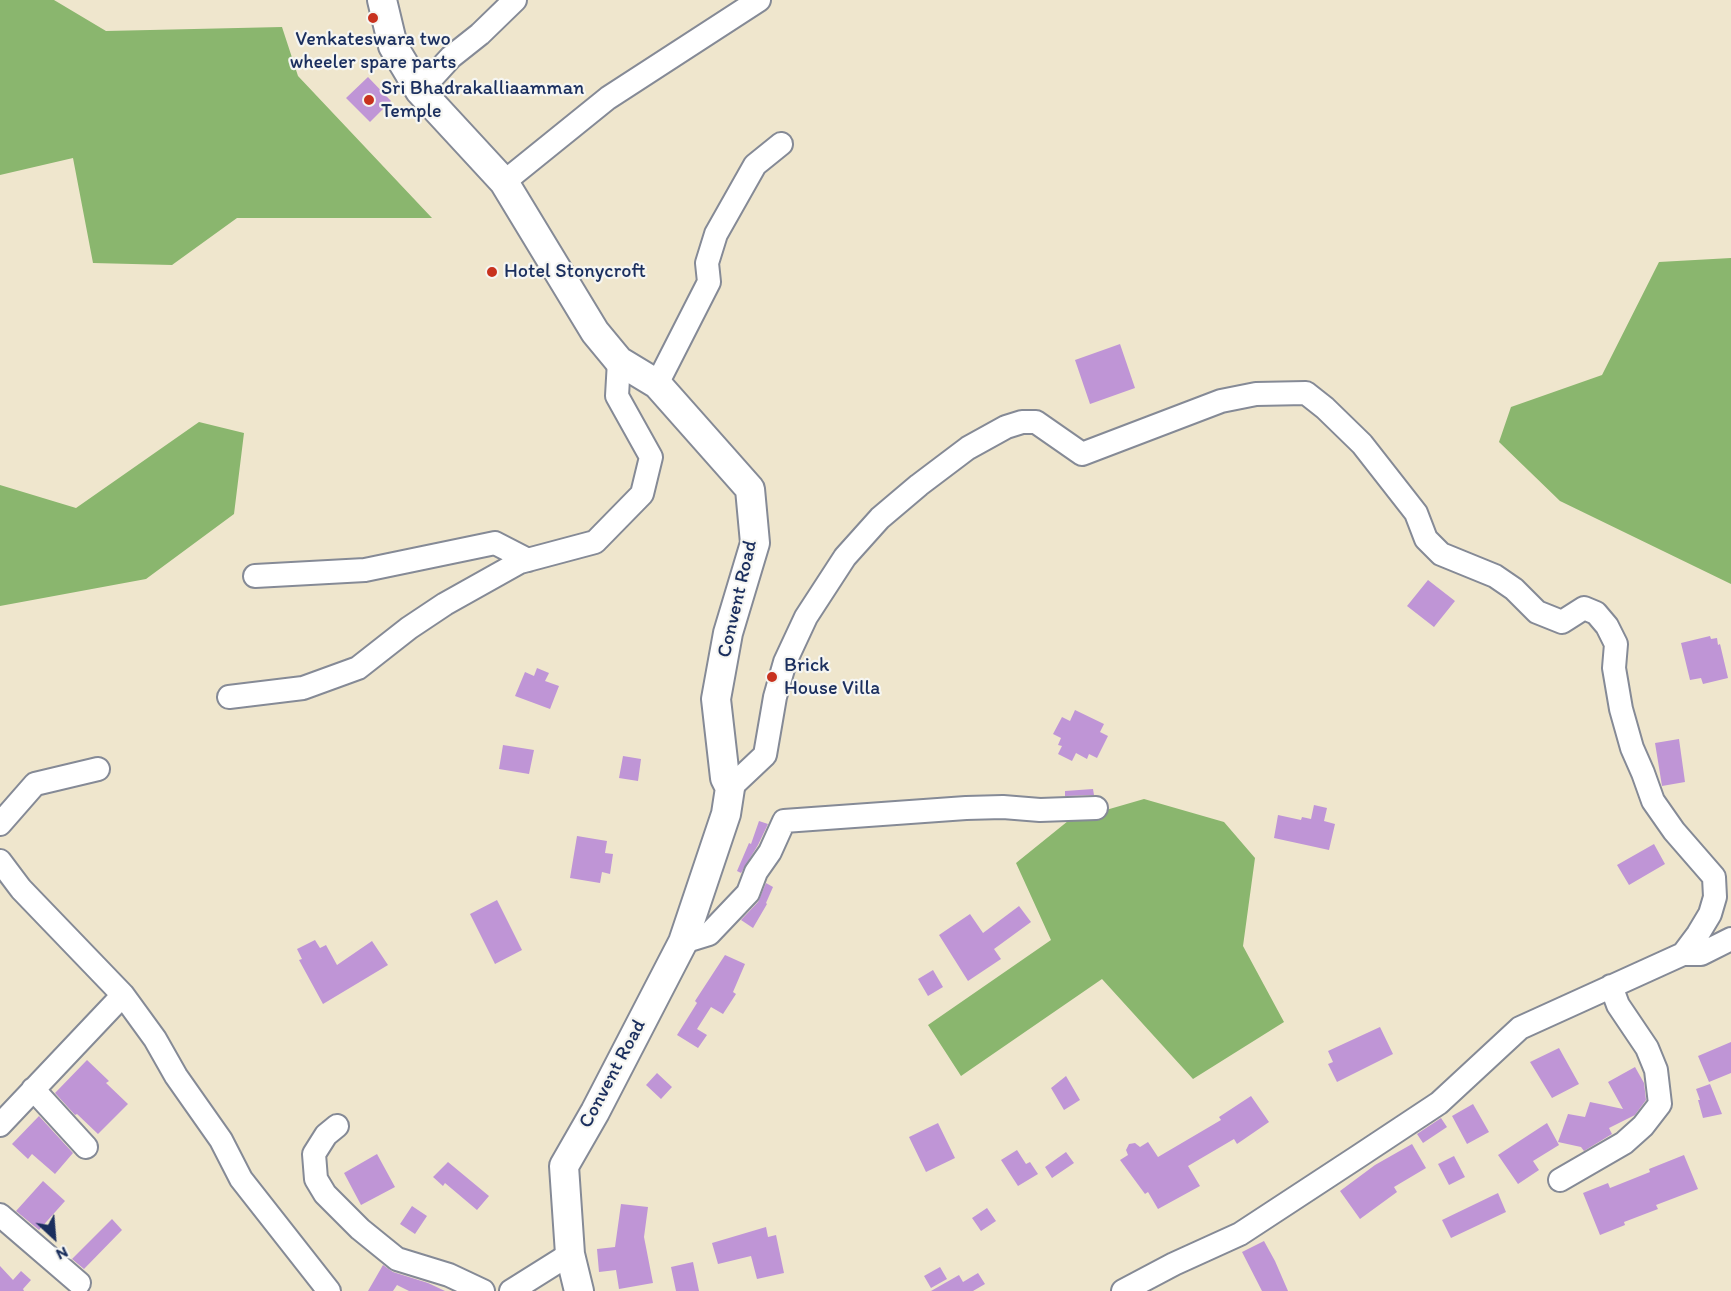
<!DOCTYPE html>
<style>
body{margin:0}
#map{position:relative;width:1731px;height:1291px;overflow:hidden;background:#efe6cd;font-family:Itim,sans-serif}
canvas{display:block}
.north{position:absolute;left:24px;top:1207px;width:60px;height:60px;-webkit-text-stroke:4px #f6f6f2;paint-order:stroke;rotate:154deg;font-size:16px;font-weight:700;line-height:24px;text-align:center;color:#1b2f5e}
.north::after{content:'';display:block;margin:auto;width:21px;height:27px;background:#1b2f5e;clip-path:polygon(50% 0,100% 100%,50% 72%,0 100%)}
</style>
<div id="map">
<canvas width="1731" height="1291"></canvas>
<div class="north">N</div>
</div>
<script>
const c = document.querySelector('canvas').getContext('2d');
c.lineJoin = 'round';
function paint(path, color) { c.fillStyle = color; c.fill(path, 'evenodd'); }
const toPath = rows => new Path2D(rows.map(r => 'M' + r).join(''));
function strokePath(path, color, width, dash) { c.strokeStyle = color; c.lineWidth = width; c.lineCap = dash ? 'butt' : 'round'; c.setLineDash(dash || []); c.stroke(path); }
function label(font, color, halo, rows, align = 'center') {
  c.font = font + ' Itim,sans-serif'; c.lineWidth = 4.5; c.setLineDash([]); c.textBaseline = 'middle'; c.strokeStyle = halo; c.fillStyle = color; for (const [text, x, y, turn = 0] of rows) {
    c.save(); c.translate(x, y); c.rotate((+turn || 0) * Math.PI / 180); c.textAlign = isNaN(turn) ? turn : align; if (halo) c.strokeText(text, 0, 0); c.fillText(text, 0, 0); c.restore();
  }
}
paint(toPath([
 [0,0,54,0,106,31,282,27,298,76,432,218,237,218,172,265,93,263,73,158,0,175],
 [1731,258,1731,584,1560,501,1499,442,1511,407,1602,375,1659,262],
 [199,422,244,433,234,514,146,579,0,606,0,485,76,508],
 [1144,799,1224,822,1255,858,1243,946,1284,1022,1193,1079,1102,979,961,1076,928,1025,1051,940,1016,863,1068,821]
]), '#8ab66e');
paint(toPath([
 [368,77,391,101,370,122,346,98],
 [1120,344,1135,388,1090,404,1075,360],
 [1428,580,1455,601,1434,627,1407,606],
 [1710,636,1711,639,1717,638,1718,645,1720,644,1728,678,1703,684,1701,678,1690,680,1681,643],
 [537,668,549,673,545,681,559,686,550,709,515,696,525,672,534,676],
 [1075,710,1104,724,1100,732,1108,736,1097,758,1089,754,1087,759,1076,753,1072,761,1058,754,1062,746,1058,745,1061,738,1053,734,1062,717,1070,721],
 [1679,739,1685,782,1662,786,1655,743],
 [503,745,534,750,529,774,499,769],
 [623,756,641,759,638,781,619,778],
 [1093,789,1094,795,1065,796,1065,791],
 [1314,805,1327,808,1324,821,1335,824,1329,850,1274,838,1278,815,1301,820,1302,817,1311,819],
 [759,821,768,824,758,845,741,873,737,871,749,843,751,844],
 [577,836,607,841,605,853,613,854,610,874,602,872,600,883,570,878],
 [1654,844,1665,864,1629,885,1617,865],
 [766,883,773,887,766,903,767,904,753,928,741,920,758,902],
 [497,900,522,950,495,964,470,914],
 [1019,906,1031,922,994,949,1001,959,968,981,939,935,970,914,983,933],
 [315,940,320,948,326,945,337,965,372,941,388,965,323,1004,299,960,302,959,297,949],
 [725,955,745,964,733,992,736,994,723,1014,711,1007,697,1029,707,1035,698,1048,677,1035,697,1003,695,1001],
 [933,970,943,987,928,996,918,979],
 [1380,1027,1393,1054,1337,1082,1328,1064,1333,1062,1328,1051],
 [1731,1042,1731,1073,1709,1082,1698,1056],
 [1559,1048,1579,1084,1552,1098,1530,1062],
 [87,1060,109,1081,106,1083,128,1104,98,1134,77,1114,75,1115,55,1093],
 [1635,1067,1644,1083,1646,1100,1635,1115,1609,1128,1612,1134,1584,1151,1581,1147,1558,1142,1568,1114,1585,1117,1590,1102,1623,1109,1608,1082],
 [657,1073,672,1087,661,1099,646,1085],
 [1066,1076,1080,1100,1064,1110,1051,1088],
 [1710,1084,1722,1114,1703,1118,1698,1100,1700,1100,1696,1089],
 [1251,1096,1269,1122,1237,1144,1234,1139,1188,1166,1200,1186,1158,1209,1148,1192,1145,1194,1120,1160,1128,1155,1126,1150,1129,1144,1135,1143,1140,1147,1148,1142,1158,1157,1221,1120,1219,1117],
 [1473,1104,1489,1132,1467,1144,1452,1116],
 [39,1116,73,1153,55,1174,32,1154,28,1159,12,1144],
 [1441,1118,1447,1127,1423,1143,1417,1134],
 [938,1123,955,1158,926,1172,909,1137],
 [1547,1123,1559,1145,1533,1161,1539,1170,1518,1184,1498,1155],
 [1412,1144,1426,1168,1394,1187,1397,1192,1360,1219,1340,1191,1375,1165],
 [1017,1150,1026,1164,1030,1162,1038,1174,1018,1186,1001,1160],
 [1066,1152,1074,1163,1052,1178,1045,1167],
 [377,1154,395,1187,361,1205,344,1173],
 [1684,1155,1698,1189,1656,1205,1658,1209,1624,1222,1625,1225,1600,1235,1583,1193,1608,1183,1610,1188,1650,1172,1649,1169],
 [1454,1156,1465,1177,1449,1185,1438,1164],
 [448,1162,489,1196,477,1210,445,1183,443,1186,433,1177],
 [43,1181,65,1201,39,1230,16,1211],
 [1498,1193,1506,1212,1451,1238,1442,1220],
 [621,1204,648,1207,644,1237,653,1283,619,1289,616,1270,599,1272,597,1249,615,1247],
 [412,1206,427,1216,415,1234,400,1224],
 [987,1208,996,1221,981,1231,972,1218],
 [112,1219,122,1230,84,1269,72,1259],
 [766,1227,768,1237,776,1235,784,1273,757,1279,751,1256,718,1264,712,1243],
 [1264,1241,1275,1261,1288,1291,1262,1291,1242,1252],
 [693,1262,699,1291,676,1291,671,1267],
 [383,1265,393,1272,428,1283,445,1291,409,1291,397,1285,393,1291,368,1291],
 [0,1266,13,1280,21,1271,31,1280,23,1289,24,1291,0,1291],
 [940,1267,947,1279,931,1288,924,1276],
 [978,1273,985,1284,973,1291,931,1291,959,1275,963,1282]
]), '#bf95d6');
const minor = toPath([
 [420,91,451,57,480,34,515,0],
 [504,182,608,98,759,0],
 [657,384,709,282,707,263,716,234,755,165,781,144],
 [255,576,365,570,495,543,528,560],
 [229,697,303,688,358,668,409,628,445,604,520,562,595,542,642,494,651,457,617,396,619,361],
 [730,788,765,755,775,697,785,662,806,617,845,557,880,518,919,485,968,448,1006,427,1022,422,1036,422,1082,454,1221,401,1256,394,1306,393,1325,408,1362,444,1416,513,1426,539,1441,554,1495,576,1514,589,1537,612,1562,622,1584,608,1596,613,1607,626,1616,644,1614,668,1621,709,1632,748,1643,773,1653,801,1674,831,1714,877,1715,897,1710,914,1698,934,1683,954],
 [0,824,35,784,98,769],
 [0,861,21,889,123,995],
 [683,942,709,934,748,893,756,872,770,852,784,821,966,808,1003,807,1040,810,1096,808],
 [33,1089,86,1147],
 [0,1125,123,995,155,1039,176,1076,221,1140,241,1179,329,1291],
 [337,1126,326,1135,314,1154,316,1179,325,1194,360,1229,397,1259,449,1275,483,1291],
 [1560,1180,1624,1143,1643,1126,1660,1104,1656,1070,1647,1048,1618,1005,1611,986],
 [0,1215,79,1283],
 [511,1291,570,1254],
 [1123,1291,1174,1264,1240,1234,1359,1156,1439,1103,1520,1028,1683,954,1701,954,1731,939]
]);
const major = toPath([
 [382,0,393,46,420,91,504,182,595,332,619,361,657,384,750,489,755,543,728,633,716,699,725,778,730,788,726,814,683,942,595,1112,564,1166,570,1254,579,1291]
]);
strokePath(minor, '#858a96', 26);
strokePath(major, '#858a96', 32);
strokePath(minor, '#fff', 22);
strokePath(major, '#fff', 28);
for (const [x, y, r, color] of [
 [373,18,6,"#c8321e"],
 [369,100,6,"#c8321e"],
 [492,272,6,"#c8321e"],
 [772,677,6,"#c8321e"]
]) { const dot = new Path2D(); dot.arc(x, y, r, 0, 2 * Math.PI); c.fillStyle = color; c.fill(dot); strokePath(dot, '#f6f6f2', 2); }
label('20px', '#1b2f5e', '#f6f6f2', [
 ["Venkateswara two",373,40,"center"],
 ["wheeler spare parts",373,63,"center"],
 ["Sri Bhadrakalliaamman",381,89],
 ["Temple",381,112],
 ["Hotel Stonycroft",504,272],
 ["Brick",784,666],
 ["House Villa",784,689]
], 'left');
label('20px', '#1b2f5e', '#f6f6f2', [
 ["Convent Road",738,599,-77],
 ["Convent Road",613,1074,-62]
]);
</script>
